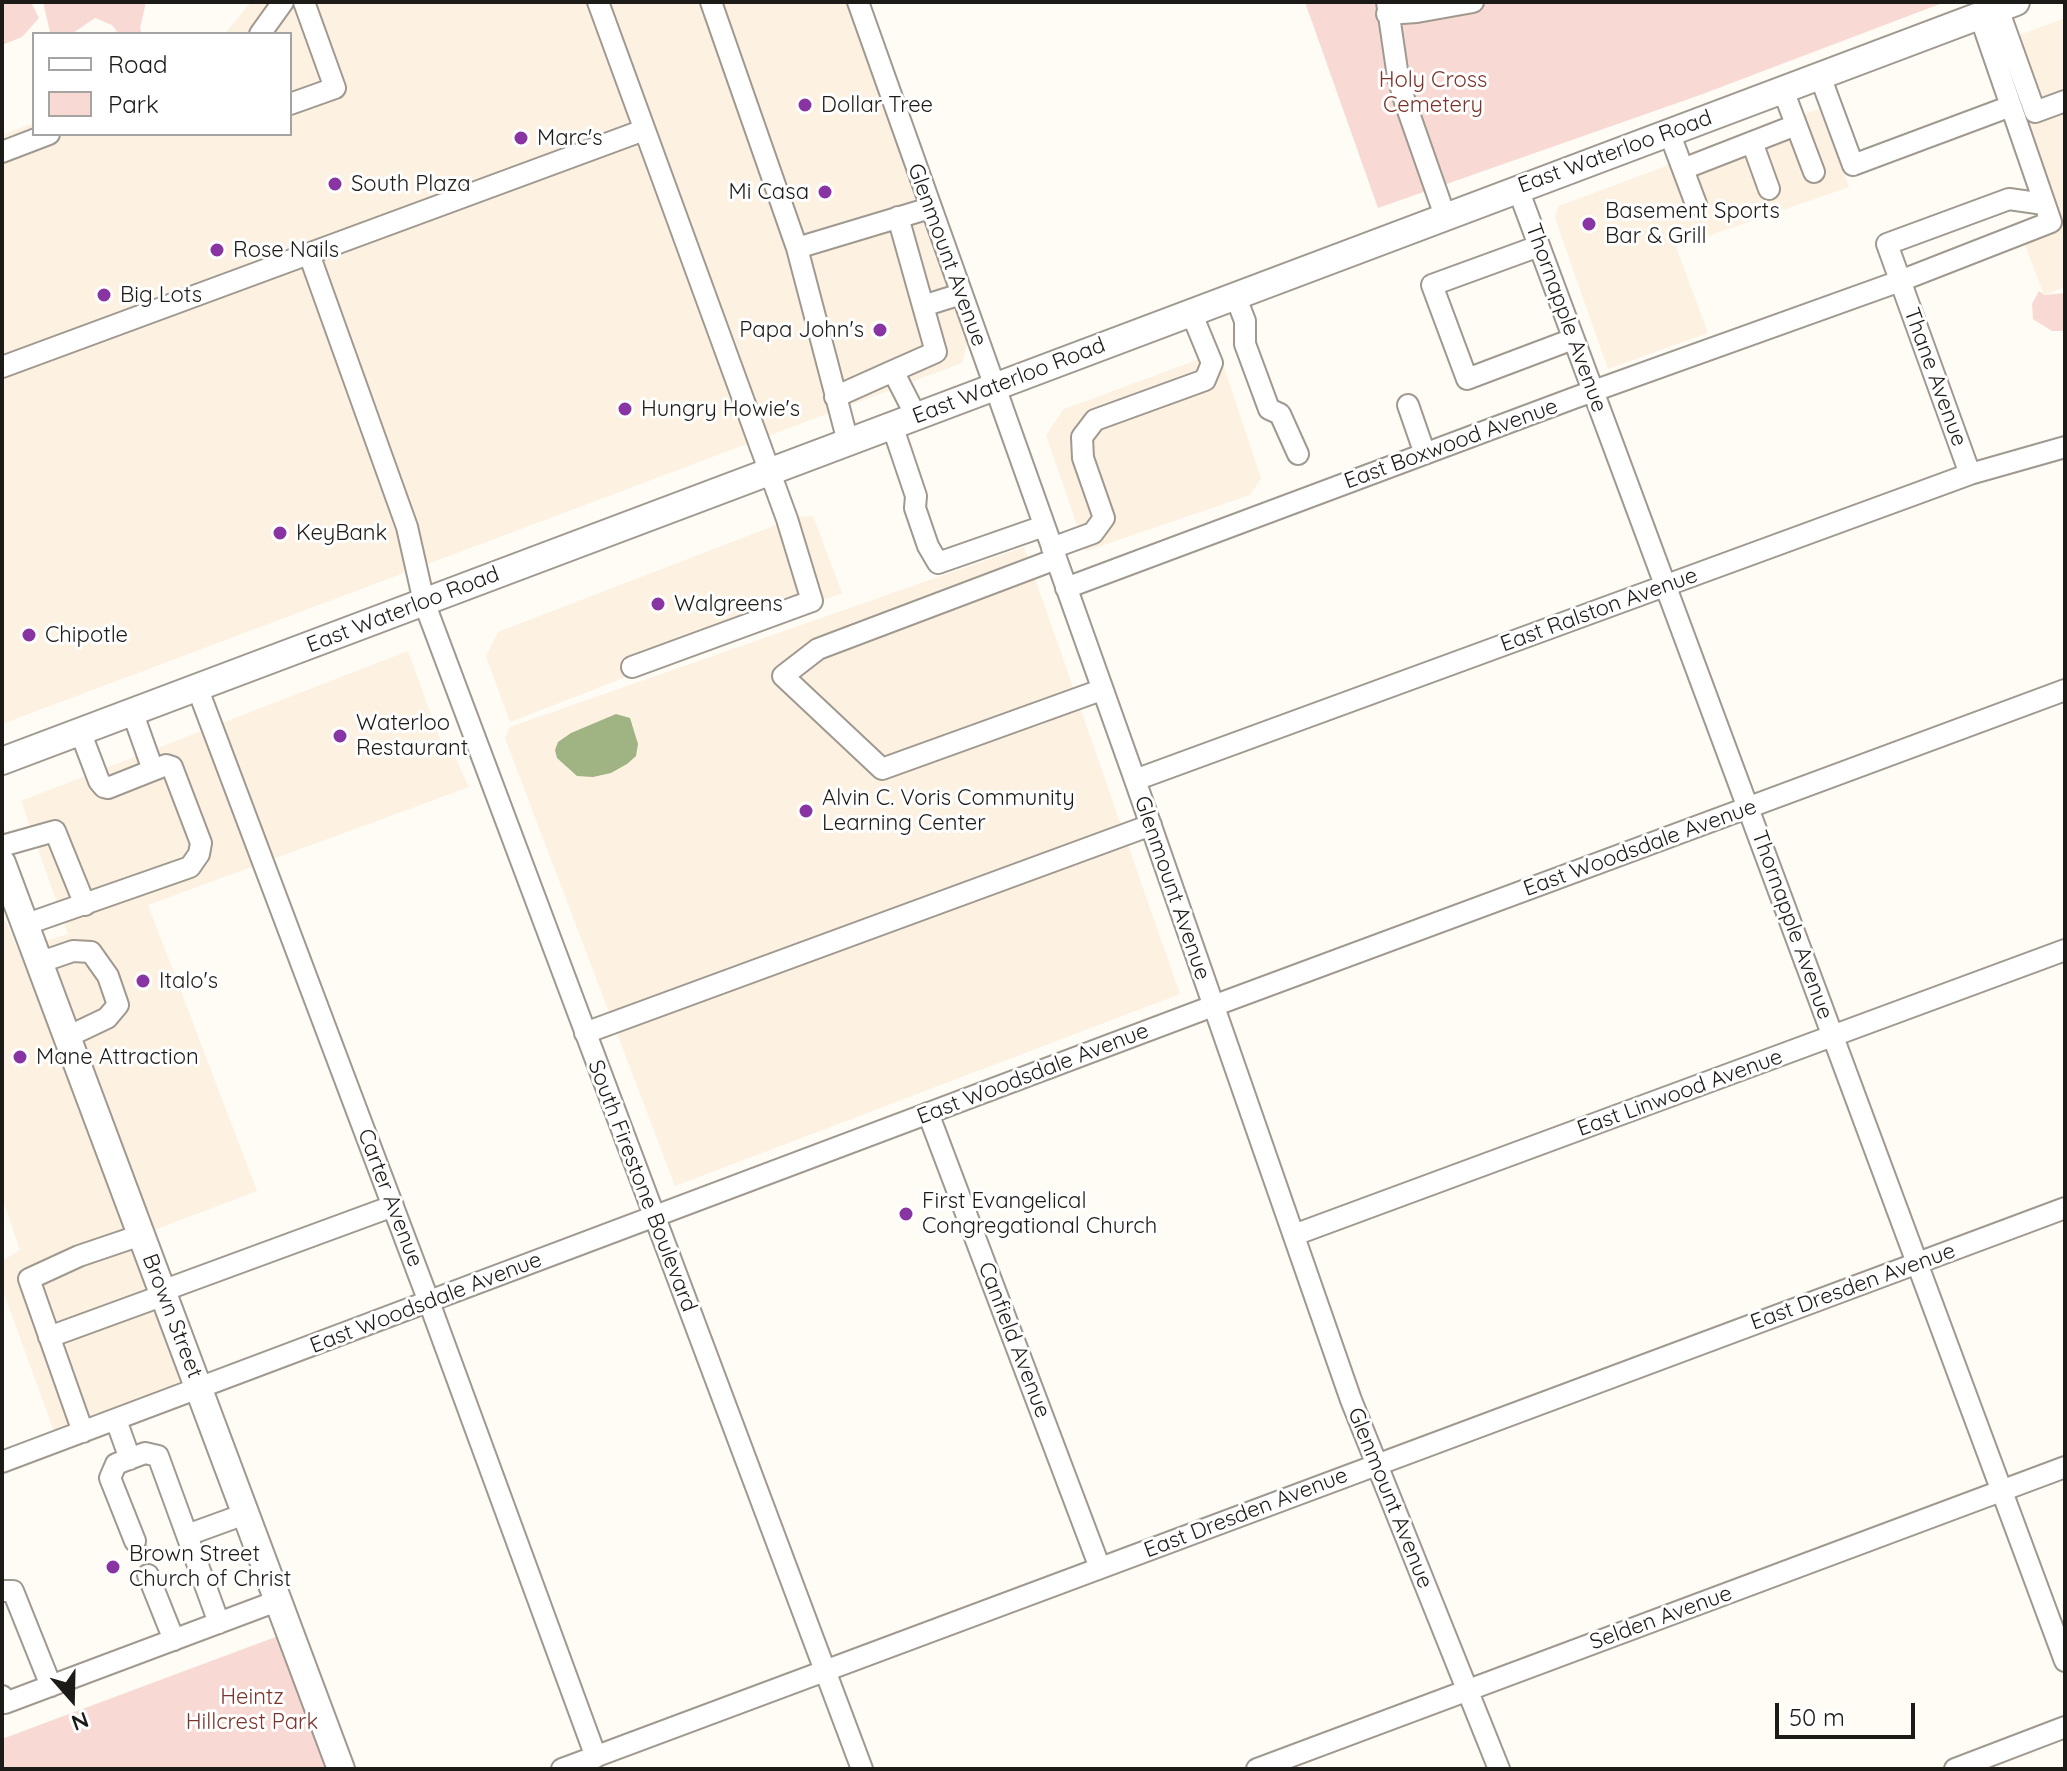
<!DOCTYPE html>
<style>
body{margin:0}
#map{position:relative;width:2067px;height:1771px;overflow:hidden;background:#fffbf5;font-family:Quicksand,sans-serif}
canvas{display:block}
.frame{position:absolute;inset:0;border:4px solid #1d1b17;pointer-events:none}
.legend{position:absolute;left:32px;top:32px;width:260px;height:104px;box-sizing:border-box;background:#fff;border:2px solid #a5a4a2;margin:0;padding:10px 14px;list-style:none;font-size:24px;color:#1d1b17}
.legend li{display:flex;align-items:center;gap:16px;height:40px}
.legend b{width:40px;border:2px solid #a5a4a2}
.north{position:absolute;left:32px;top:1659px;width:80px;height:80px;-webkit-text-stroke:6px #fff;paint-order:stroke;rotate:160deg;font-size:22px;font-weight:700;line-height:32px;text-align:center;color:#1d1b17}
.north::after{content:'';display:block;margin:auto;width:28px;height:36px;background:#1d1b17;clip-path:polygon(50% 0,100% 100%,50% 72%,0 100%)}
.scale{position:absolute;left:1775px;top:1703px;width:140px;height:36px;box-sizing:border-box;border:4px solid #1d1b17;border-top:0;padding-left:10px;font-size:24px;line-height:28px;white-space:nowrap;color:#1d1b17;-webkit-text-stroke:6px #fff;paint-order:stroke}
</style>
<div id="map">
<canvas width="2067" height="1771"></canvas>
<div class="frame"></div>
<ul class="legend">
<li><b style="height:10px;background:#fff"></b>Road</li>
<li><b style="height:22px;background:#f8d9d4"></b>Park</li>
</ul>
<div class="north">N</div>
<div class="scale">50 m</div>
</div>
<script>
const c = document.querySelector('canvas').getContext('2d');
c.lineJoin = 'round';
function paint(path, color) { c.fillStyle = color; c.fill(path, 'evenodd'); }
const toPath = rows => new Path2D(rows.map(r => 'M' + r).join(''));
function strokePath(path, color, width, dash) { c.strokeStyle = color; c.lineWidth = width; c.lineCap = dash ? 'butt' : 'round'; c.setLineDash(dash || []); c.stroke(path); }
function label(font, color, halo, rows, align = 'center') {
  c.font = font + ' Quicksand,sans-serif'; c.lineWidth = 6; c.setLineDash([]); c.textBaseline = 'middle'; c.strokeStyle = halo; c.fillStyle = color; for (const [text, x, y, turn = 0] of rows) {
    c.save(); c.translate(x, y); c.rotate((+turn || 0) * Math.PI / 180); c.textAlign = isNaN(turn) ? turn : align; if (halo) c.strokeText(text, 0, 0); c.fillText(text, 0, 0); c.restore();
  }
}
paint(toPath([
 [251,2,847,2,958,310,967,344,962,363,2,724,2,135,34,123,34,134,290,134,290,34,225,34],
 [2065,18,2065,287,2044,295,2022,237,2059,223,1996,44],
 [1819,109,1849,187,1676,247,1708,333,1608,369,1555,218,1559,206],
 [1219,352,1261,478,1250,495,1086,551,1046,435,1064,409],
 [813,516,842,593,510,722,486,656,498,632,797,517],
 [1024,547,1180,994,675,1186,505,738,510,727],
 [408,651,441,742,453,753,469,787,148,905,257,1191,141,1235,31,945,68,934,21,801],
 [2,913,47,1019,184,1379,155,1396,55,1434,2,1288,2,1261,20,1250,2,1198]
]), '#fdf1e1');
paint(toPath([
 [2,2,31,2,39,18,22,37,2,45],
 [43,2,146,2,140,28,142,34,119,34,112,25,95,18,73,33,50,32],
 [1305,2,1945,2,1700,95,1378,208],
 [2039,291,2044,295,2065,293,2065,331,2052,331,2033,319,2032,304],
 [289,1632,341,1769,2,1769,2,1739]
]), '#f8d9d4');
paint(toPath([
 [616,714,630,718,638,744,636,756,627,764,611,773,593,777,577,776,557,758,555,750,558,742,571,733]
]), '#a0b382');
strokePath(toPath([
 [135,1541,148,1575]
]), '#ddd9d4', 20, [20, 10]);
const minor = toPath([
 [598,2,787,519,812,601,632,667],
 [711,2,797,248],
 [858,2,1135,780,1351,1400,1499,1769],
 [1387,2,1398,77,1405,102,1445,216],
 [1998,9,2035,112,2065,101],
 [1387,14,1417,12,1473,2],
 [260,34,283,2],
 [1820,76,1853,165,2011,106],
 [1783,90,1814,172],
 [290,104,335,88,304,2],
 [1669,132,1696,204],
 [1752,142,1769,189],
 [2,152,49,134],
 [1683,169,1796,125],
 [1518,189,2065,1661],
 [898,217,923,306],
 [1539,246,1432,285,1467,379,1573,339],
 [309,254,407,527,424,602,862,1769],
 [1235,295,1245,321,1245,344,1269,409,1280,414,1298,454],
 [2,367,644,130],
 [893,371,936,352,923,306,961,294],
 [835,397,893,371,916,416],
 [1408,405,1425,454],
 [892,425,916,496,915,508,928,546,938,563,1044,526],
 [848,442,797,248,930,208],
 [1970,474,1887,244,2009,199,2044,204],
 [1052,548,1093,533,1104,518,1083,458,1082,437,1095,420,1205,380,1212,363,1191,312],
 [1056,559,818,649,783,676,882,769,1101,690],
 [1066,588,1574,398,1900,281,2051,222,1980,16],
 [197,687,429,1302,596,1757],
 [132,711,153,770],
 [1135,780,1970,474,2065,447],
 [2,846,55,831,85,905],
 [24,925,190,867,199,854,201,843,172,767,166,765,108,788,104,787,99,781,80,731],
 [38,963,73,951,91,952,108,976,118,1005,107,1018,67,1037],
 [585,1033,1151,825],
 [928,1113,1100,1568],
 [1294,1235,2065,950],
 [162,1291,393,1206],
 [49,1337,164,1295],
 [116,1420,130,1459],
 [83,1432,29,1279,79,1256,141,1235],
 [2,1462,1213,1006,2065,690],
 [187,1535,245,1514],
 [135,1541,110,1478,116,1464,145,1453,158,1456,219,1623],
 [148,1575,174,1640],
 [2,1591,13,1591,51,1686],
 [2,1696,5,1703,277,1601],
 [562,1769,2065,1208],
 [1257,1769,2065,1467],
 [1955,1769,2065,1727]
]);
const major = toPath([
 [2,761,2016,2],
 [2,863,341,1769]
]);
strokePath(minor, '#9f9990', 24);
strokePath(major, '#9f9990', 30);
strokePath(minor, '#fff', 20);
strokePath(major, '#fff', 26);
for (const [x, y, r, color] of [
 [805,105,8,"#8834a2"],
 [521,138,8,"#8834a2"],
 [335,184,8,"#8834a2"],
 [825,192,8,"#8834a2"],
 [1589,224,8,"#8834a2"],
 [217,250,8,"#8834a2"],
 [104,295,8,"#8834a2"],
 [880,330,8,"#8834a2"],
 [625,409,8,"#8834a2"],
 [280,533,8,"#8834a2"],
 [658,604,8,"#8834a2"],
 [29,635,8,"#8834a2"],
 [340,736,8,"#8834a2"],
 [806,811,8,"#8834a2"],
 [143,981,8,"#8834a2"],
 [20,1057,8,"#8834a2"],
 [906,1214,8,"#8834a2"],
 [113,1567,8,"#8834a2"]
]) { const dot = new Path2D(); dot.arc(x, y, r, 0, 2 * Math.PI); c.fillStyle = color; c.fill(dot); strokePath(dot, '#fff', 3); }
label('22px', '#7b342b', '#fff', [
 ["Holy Cross",1433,80],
 ["Cemetery",1433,105],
 ["Heintz",252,1697],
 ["Hillcrest Park",252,1722]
]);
label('22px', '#1d1b17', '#fff', [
 ["Dollar Tree",821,105],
 ["Marc's",537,138],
 ["South Plaza",351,184],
 ["Mi Casa",809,192,"right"],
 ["Basement Sports",1605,211],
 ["Bar & Grill",1605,236],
 ["Rose Nails",233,250],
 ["Big Lots",120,295],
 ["Papa John's",864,330,"right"],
 ["Hungry Howie's",641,409],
 ["KeyBank",296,533],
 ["Walgreens",674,604],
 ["Chipotle",45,635],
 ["Waterloo",356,723],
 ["Restaurant",356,748],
 ["Alvin C. Voris Community",822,798],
 ["Learning Center",822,823],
 ["Italo's",159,981],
 ["Mane Attraction",36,1057],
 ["First Evangelical",922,1201],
 ["Congregational Church",922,1226],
 ["Brown Street",129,1554],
 ["Church of Christ",129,1579]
], 'left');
label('22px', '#1d1b17', '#fff', [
 ["East Waterloo Road",1615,152,-20],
 ["Glenmount Avenue",947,255,70],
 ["Thornapple Avenue",1566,318,70],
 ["Thane Avenue",1935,377,70],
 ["East Waterloo Road",1009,381,-21],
 ["East Boxwood Avenue",1451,444,-20],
 ["East Waterloo Road",403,610,-21],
 ["East Ralston Avenue",1599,610,-20],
 ["East Woodsdale Avenue",1640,848,-20],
 ["Glenmount Avenue",1172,888,71],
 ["Thornapple Avenue",1792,925,70],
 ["East Woodsdale Avenue",1033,1074,-21],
 ["East Linwood Avenue",1680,1093,-20],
 ["South Firestone Boulevard",642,1186,69],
 ["Carter Avenue",390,1198,69],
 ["East Dresden Avenue",1853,1287,-20],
 ["East Woodsdale Avenue",426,1303,-21],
 ["Brown Street",172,1316,69],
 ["Canfield Avenue",1014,1340,69],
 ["Glenmount Avenue",1390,1498,68],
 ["East Dresden Avenue",1246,1513,-21],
 ["Selden Avenue",1661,1618,-20]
]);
</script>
